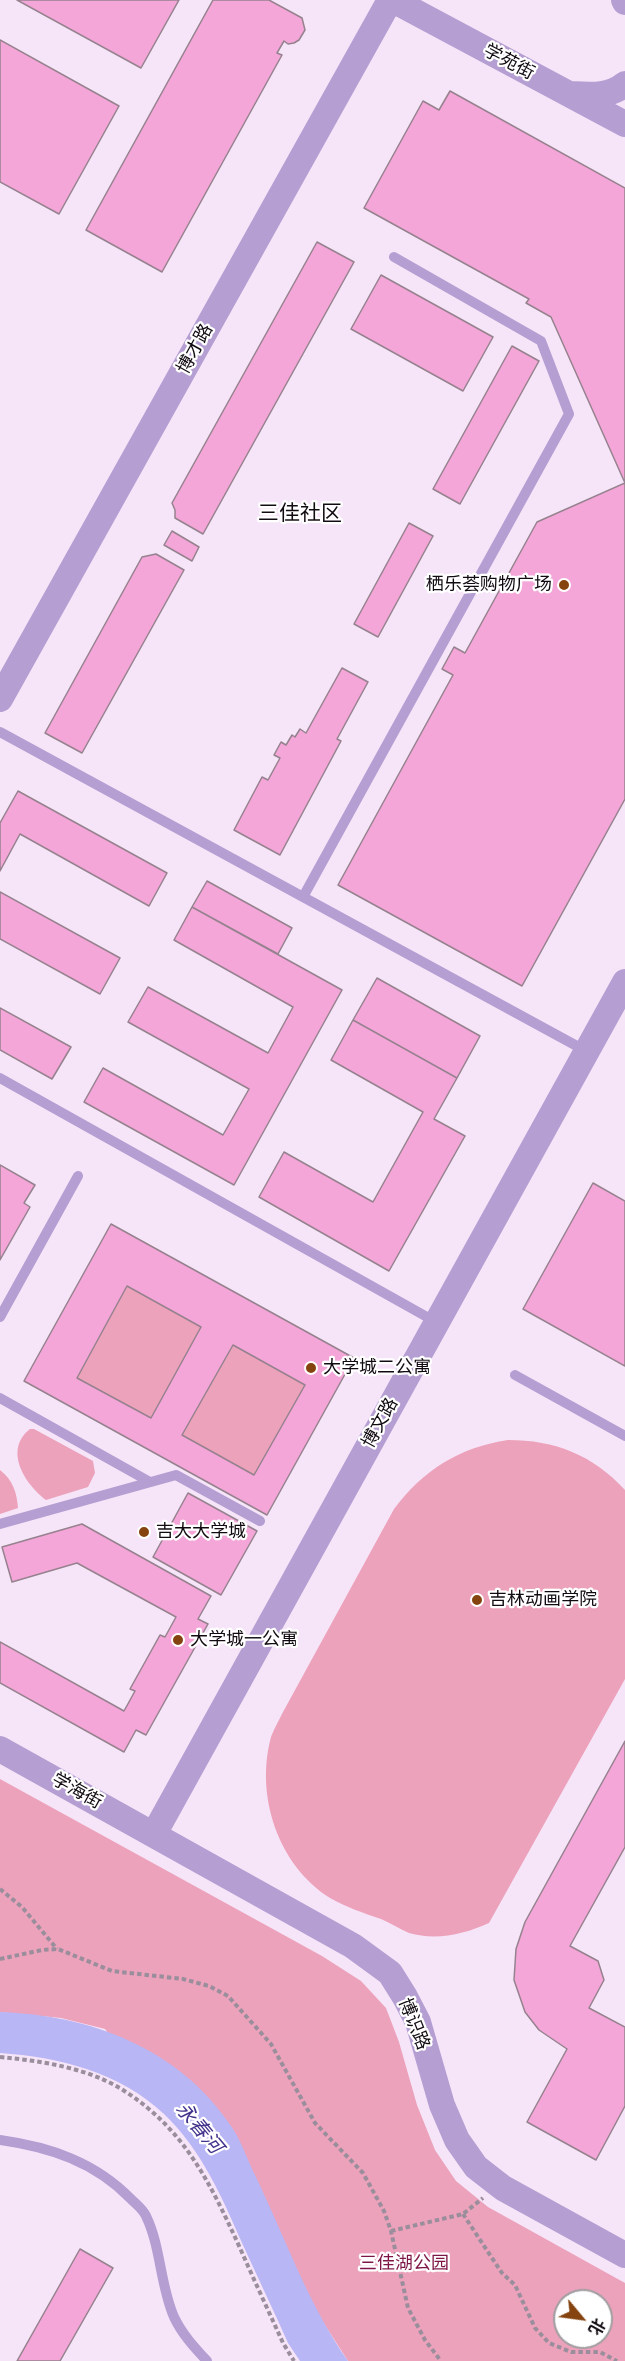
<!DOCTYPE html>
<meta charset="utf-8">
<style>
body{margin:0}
#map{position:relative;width:625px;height:2361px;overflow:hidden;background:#f6e5f8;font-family:Inter,"Noto Sans SC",sans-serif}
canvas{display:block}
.north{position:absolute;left:553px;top:2289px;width:60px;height:60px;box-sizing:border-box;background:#fff;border:2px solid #a09da0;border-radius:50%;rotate:119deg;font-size:16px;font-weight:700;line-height:24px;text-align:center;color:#110b11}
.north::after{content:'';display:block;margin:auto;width:21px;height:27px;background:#85430f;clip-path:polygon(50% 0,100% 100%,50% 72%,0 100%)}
</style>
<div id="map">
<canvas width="625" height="2361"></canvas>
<div class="north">北</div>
</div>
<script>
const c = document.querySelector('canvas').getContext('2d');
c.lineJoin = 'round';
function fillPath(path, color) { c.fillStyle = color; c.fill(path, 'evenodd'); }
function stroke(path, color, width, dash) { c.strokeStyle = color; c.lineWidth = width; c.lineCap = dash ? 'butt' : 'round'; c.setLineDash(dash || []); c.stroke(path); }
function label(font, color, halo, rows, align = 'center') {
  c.font = font + ' Inter,"Noto Sans SC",sans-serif'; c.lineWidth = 4.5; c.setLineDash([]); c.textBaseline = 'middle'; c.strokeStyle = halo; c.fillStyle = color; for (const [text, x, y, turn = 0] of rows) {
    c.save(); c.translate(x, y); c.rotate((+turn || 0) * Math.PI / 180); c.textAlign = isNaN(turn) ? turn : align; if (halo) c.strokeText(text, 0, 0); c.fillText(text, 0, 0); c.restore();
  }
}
fillPath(new Path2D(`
 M127,1286L201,1327L151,1418L77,1378Z
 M233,1345L305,1385L254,1475L182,1435Z
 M30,1429H34L93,1461L95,1473L88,1487L46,1500C25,1484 3,1450 30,1429Z
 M508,1440C555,1440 593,1455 625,1490V1679L489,1923C465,1934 436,1941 409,1933C400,1929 390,1923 381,1919C363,1913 346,1907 330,1898C278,1865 255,1796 271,1737C274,1729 279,1720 283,1712L394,1509C423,1470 460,1447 508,1440Z
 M0,1470C13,1480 17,1493 18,1508L0,1514Z
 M0,1779L322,1956L361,1981L386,2008L399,2042L417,2105L435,2150L456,2181L488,2207L625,2283V2361H348L321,2319L105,2029L61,2018L0,2012ZM565,2301H601V2337H565Z`), '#eca2ba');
fillPath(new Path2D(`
 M0,2012C90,2015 179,2048 231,2126C241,2140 247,2159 255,2175C285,2237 308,2304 348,2361H300L288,2343C273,2309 257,2276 242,2243C222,2197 201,2149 164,2114C119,2072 59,2057 0,2053Z`), '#b8b6f5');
const building = new Path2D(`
 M17,0H179L141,68Z
 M213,0H269L302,18L305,30L299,40L294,43L288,44L284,41L277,53L282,55L162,272L86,230Z
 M0,40L119,106L59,214L0,182Z
 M450,91L625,188V799L522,986L338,885L453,675L442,669L454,647L465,653L537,522L625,483L551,317L526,303L529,299L364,208L423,101L439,110Z
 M317,242L354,262L203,534L175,518V510L172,503Z
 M381,275L493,337L463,391L351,329Z
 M512,346L539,361L460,504L433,489Z
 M409,523L433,536L378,637L354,624Z
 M172,531L199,547L192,561L164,545Z
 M156,554L184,570L82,753L45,733L142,557Z
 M342,668L368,682L337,739L341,741L280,855L234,830L262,777L268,780L280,758L274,755L281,742L286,745L292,735L295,737L300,729L306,733Z
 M18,791L167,873L149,906L20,834L0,871V823Z
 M207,881L292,928L278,954L192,907Z
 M0,892L120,958L100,994L0,939Z
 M192,907L342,990L234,1185L84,1102L103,1068L223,1135L249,1089L128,1022L148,987L268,1053L293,1007L174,940Z
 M377,978L480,1036L457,1078L353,1020Z
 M0,1008L71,1047L52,1079L0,1050Z
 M353,1020L457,1078L434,1119L465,1136L389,1271L259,1197L284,1152L373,1202L423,1112L331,1060Z
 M0,1165L35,1185L24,1203L30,1207L0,1260Z
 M593,1183L625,1201V1366L523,1309Z
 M111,1224L354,1358L267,1515L24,1381ZM127,1286L201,1327L151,1418L77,1378ZM233,1345L305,1385L254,1475L182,1435Z
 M188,1493L257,1531L221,1595L153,1557Z
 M82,1524L211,1596L198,1619L208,1624L146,1735L136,1730L124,1752L0,1683V1642L124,1711L135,1691L130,1689L160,1635L165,1637L176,1617L77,1563L12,1582L2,1547Z
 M625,1741V1847L570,1946L598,1961L604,1980L589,2008L625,2027V2106L596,2160L527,2122L567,2049L539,2030L525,2012L514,1980L516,1949L525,1922Z
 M80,2249L113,2268L60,2361H17Z`);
fillPath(building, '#f4a6d9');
stroke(building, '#96828e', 1.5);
stroke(new Path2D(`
 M0,1889L22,1907L57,1949
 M0,1959L42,1950L58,1949L112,1971L183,1979L209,1986L228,1996L271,2044L315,2123L363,2173L384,2211L391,2231L408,2308L425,2340L441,2361
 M0,2057C42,2061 90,2068 126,2092C186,2131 211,2185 240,2248C254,2280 269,2312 283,2343L294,2361
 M463,2214L502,2273L515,2285L535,2328L549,2343L571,2352H600L617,2361
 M391,2231L463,2214L483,2198`), '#9b8e9c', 4, [4.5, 3]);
stroke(new Path2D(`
 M0,732L586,1051
 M303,897L569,414L541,341L394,257
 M0,1078L436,1322
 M0,1317L78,1176
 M515,1375L625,1436
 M0,1398L150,1482
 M0,1524L176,1475L260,1521
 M0,2140C50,2147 95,2162 131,2199C136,2204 143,2209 146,2216C161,2247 160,2285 174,2317C182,2334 194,2347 207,2361`), '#b49ed2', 10);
stroke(new Path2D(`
 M393,0L625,124
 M624,0L625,2
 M571,94C591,95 609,97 625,84
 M0,699L390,0
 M0,1749L353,1946L390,1973L405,1997L418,2022L442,2105L457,2140L476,2167L503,2188L625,2255
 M154,1834L625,982`), '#b49ed2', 26);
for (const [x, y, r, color] of [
 [564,585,6,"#85430f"],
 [311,1368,6,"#85430f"],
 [144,1532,6,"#85430f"],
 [477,1600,6,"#85430f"],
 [178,1640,6,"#85430f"]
]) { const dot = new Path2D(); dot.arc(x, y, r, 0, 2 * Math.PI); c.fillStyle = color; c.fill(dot); stroke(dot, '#fff', 2); }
label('18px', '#110b11', '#fff', [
 ["学苑街",509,62,28],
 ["博才路",195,349,-61],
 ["博文路",380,1423,-61],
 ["学海街",77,1791,29],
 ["博识路",414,2024,68]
]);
label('18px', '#110b11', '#fff', [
 ["栖乐荟购物广场",552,585,"right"],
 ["大学城二公寓",323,1368],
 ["吉大大学城",156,1532],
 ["吉林动画学院",489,1600],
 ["大学城一公寓",190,1640]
], 'left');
label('18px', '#7d1646', '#fff', [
 ["三佳湖公园",404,2264]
]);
label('italic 20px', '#43338c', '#fff', [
 ["永春河",199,2128,50]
]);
label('21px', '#110b11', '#fff', [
 ["三佳社区",300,514]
]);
</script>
